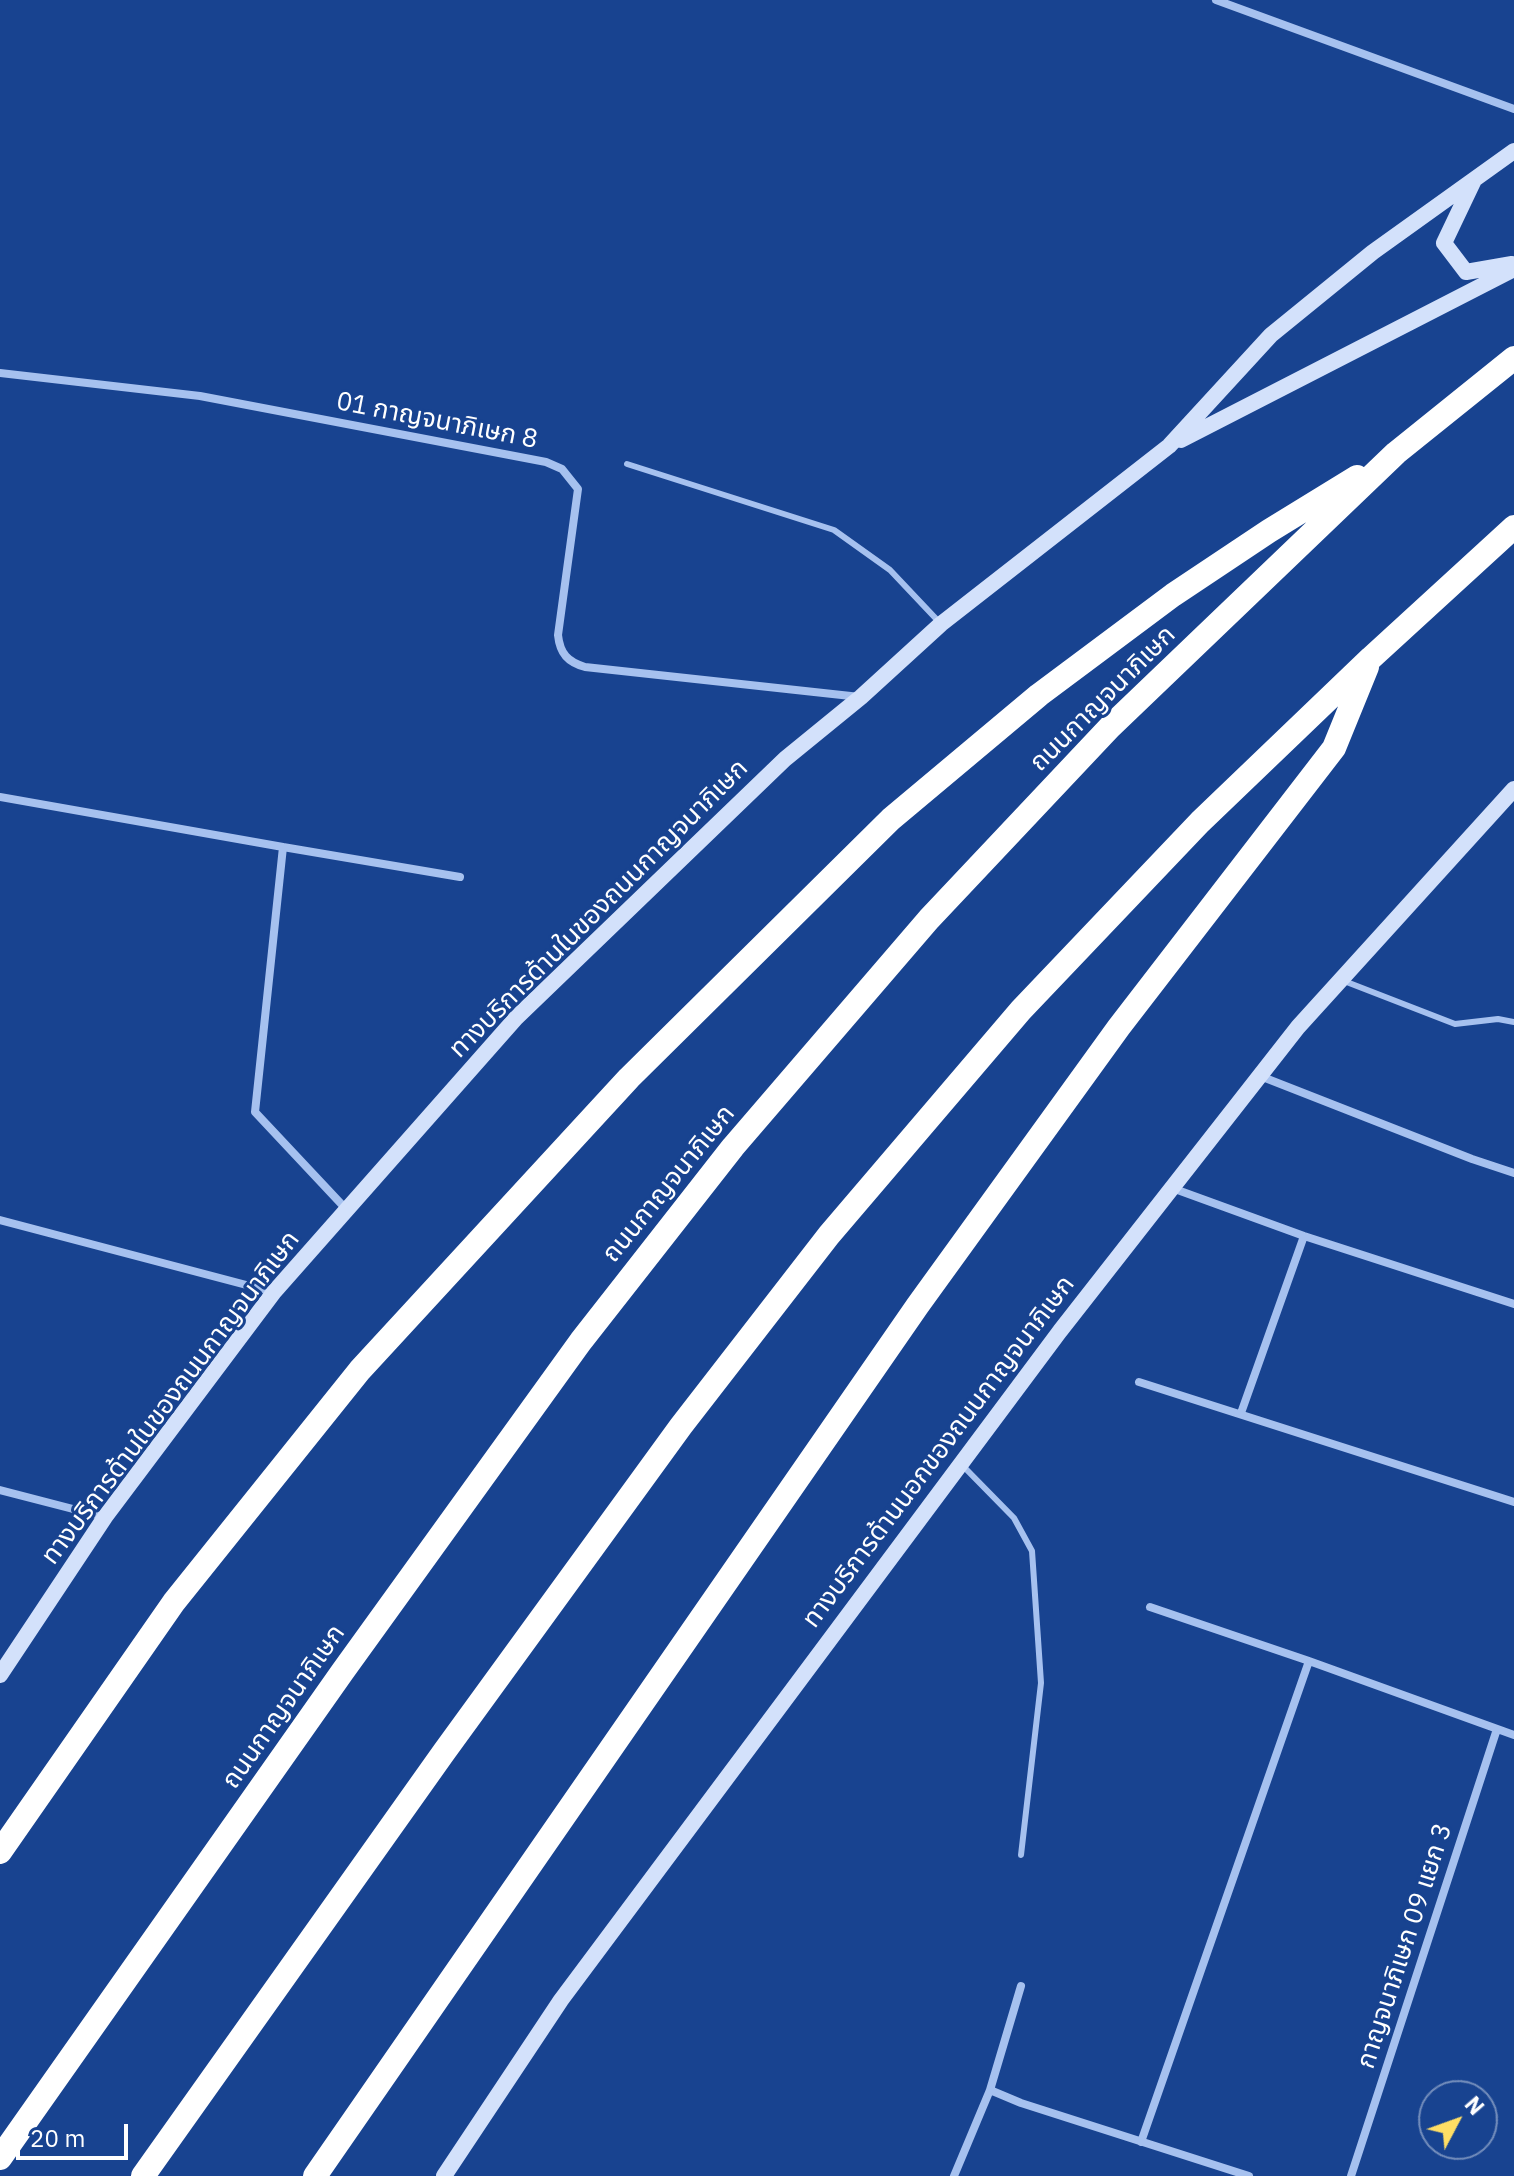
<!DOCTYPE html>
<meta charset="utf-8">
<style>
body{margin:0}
#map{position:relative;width:1514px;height:2176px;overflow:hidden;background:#184390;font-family:"IBM Plex Sans",sans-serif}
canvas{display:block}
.north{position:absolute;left:1418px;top:2080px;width:80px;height:80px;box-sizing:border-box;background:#184390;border:2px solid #748ebc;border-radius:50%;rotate:49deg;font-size:22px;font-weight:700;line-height:32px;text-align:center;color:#fff}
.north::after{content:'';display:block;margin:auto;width:28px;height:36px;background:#ffde64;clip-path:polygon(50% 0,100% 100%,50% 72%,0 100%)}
.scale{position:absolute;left:16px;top:2124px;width:112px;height:36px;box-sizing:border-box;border:4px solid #fff;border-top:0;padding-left:10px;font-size:24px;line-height:28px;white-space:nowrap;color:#fff;-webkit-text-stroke:6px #184390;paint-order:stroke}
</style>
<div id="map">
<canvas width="1514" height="2176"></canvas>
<div class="north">N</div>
<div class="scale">20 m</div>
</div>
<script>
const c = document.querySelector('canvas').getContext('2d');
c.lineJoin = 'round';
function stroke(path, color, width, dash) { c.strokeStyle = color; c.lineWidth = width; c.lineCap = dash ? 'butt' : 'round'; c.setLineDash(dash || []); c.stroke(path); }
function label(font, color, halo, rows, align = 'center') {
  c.font = font + ' "IBM Plex Sans","Noto Sans Thai",sans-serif'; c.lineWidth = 6; c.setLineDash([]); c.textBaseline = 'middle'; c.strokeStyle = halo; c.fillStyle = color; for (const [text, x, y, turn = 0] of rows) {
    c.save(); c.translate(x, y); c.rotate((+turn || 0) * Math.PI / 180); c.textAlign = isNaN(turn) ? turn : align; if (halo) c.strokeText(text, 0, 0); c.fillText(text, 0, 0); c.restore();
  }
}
stroke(new Path2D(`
 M627,464L834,530L890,570L941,624
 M1344,981L1455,1024L1498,1019L1514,1022
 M963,1466L1014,1518L1032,1551L1041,1683L1021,1855`), '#a6c1ef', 6);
stroke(new Path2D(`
 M1216,0L1514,109
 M0,373L200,396L546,462L562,469L578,489L558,635C560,654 568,662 585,667L860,697
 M0,797L283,847L255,1112L346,1209
 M283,847L460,877
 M1260,1076L1472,1159L1514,1173
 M1172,1188L1304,1236L1514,1304
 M0,1220L273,1292
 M1139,1382L1514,1502
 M1241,1413L1304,1236
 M0,1490L104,1517
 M1150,1607L1309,1661L1514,1735
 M990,2090L1021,1986
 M1141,2142L1309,1661
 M954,2176L990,2090L1021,2103L1249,2176
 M1351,2176L1497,1729`), '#a6c1ef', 8);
stroke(new Path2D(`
 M1474,180L1444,243L1466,272L1512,264
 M1181,440L1514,269
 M0,1675L105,1517L274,1292L516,1018L785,759L861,697L941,624L1169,446L1271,335L1373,252L1514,151
 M444,2176L561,2000L1060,1331L1298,1027L1514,789`), '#d3e1fb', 16);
stroke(new Path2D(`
 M0,1852L174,1602L360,1370L629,1078L891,819L1039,695L1173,595L1269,531L1357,477
 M0,2158L343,1671L581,1341L733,1147L929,919L1110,727L1396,453L1514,358
 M143,2176L444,1752L681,1426L829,1235L1021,1010L1200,822L1371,658L1514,527
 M315,2176L918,1305L1119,1027L1334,748L1367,667`), '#fff', 24);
label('26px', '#fff', '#184390', [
 ["01 กาญจนาภิเษก 8",437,421,11],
 ["ถนนกาญจนาภิเษก",1103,699,-45],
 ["ทางบริการด้านในของถนนกาญจนาภิเษก",599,909,-45],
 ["ถนนกาญจนาภิเษก",669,1184,-51],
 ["ทางบริการด้านในของถนนกาญจนาภิเษก",171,1398,-53],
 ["ทางบริการด้านนอกของถนนกาญจนาภิเษก",939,1452,-53],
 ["ถนนกาญจนาภิเษก",284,1707,-55],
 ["กาญจนาภิเษก 09 แยก 3",1405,1946,-72]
]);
</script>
